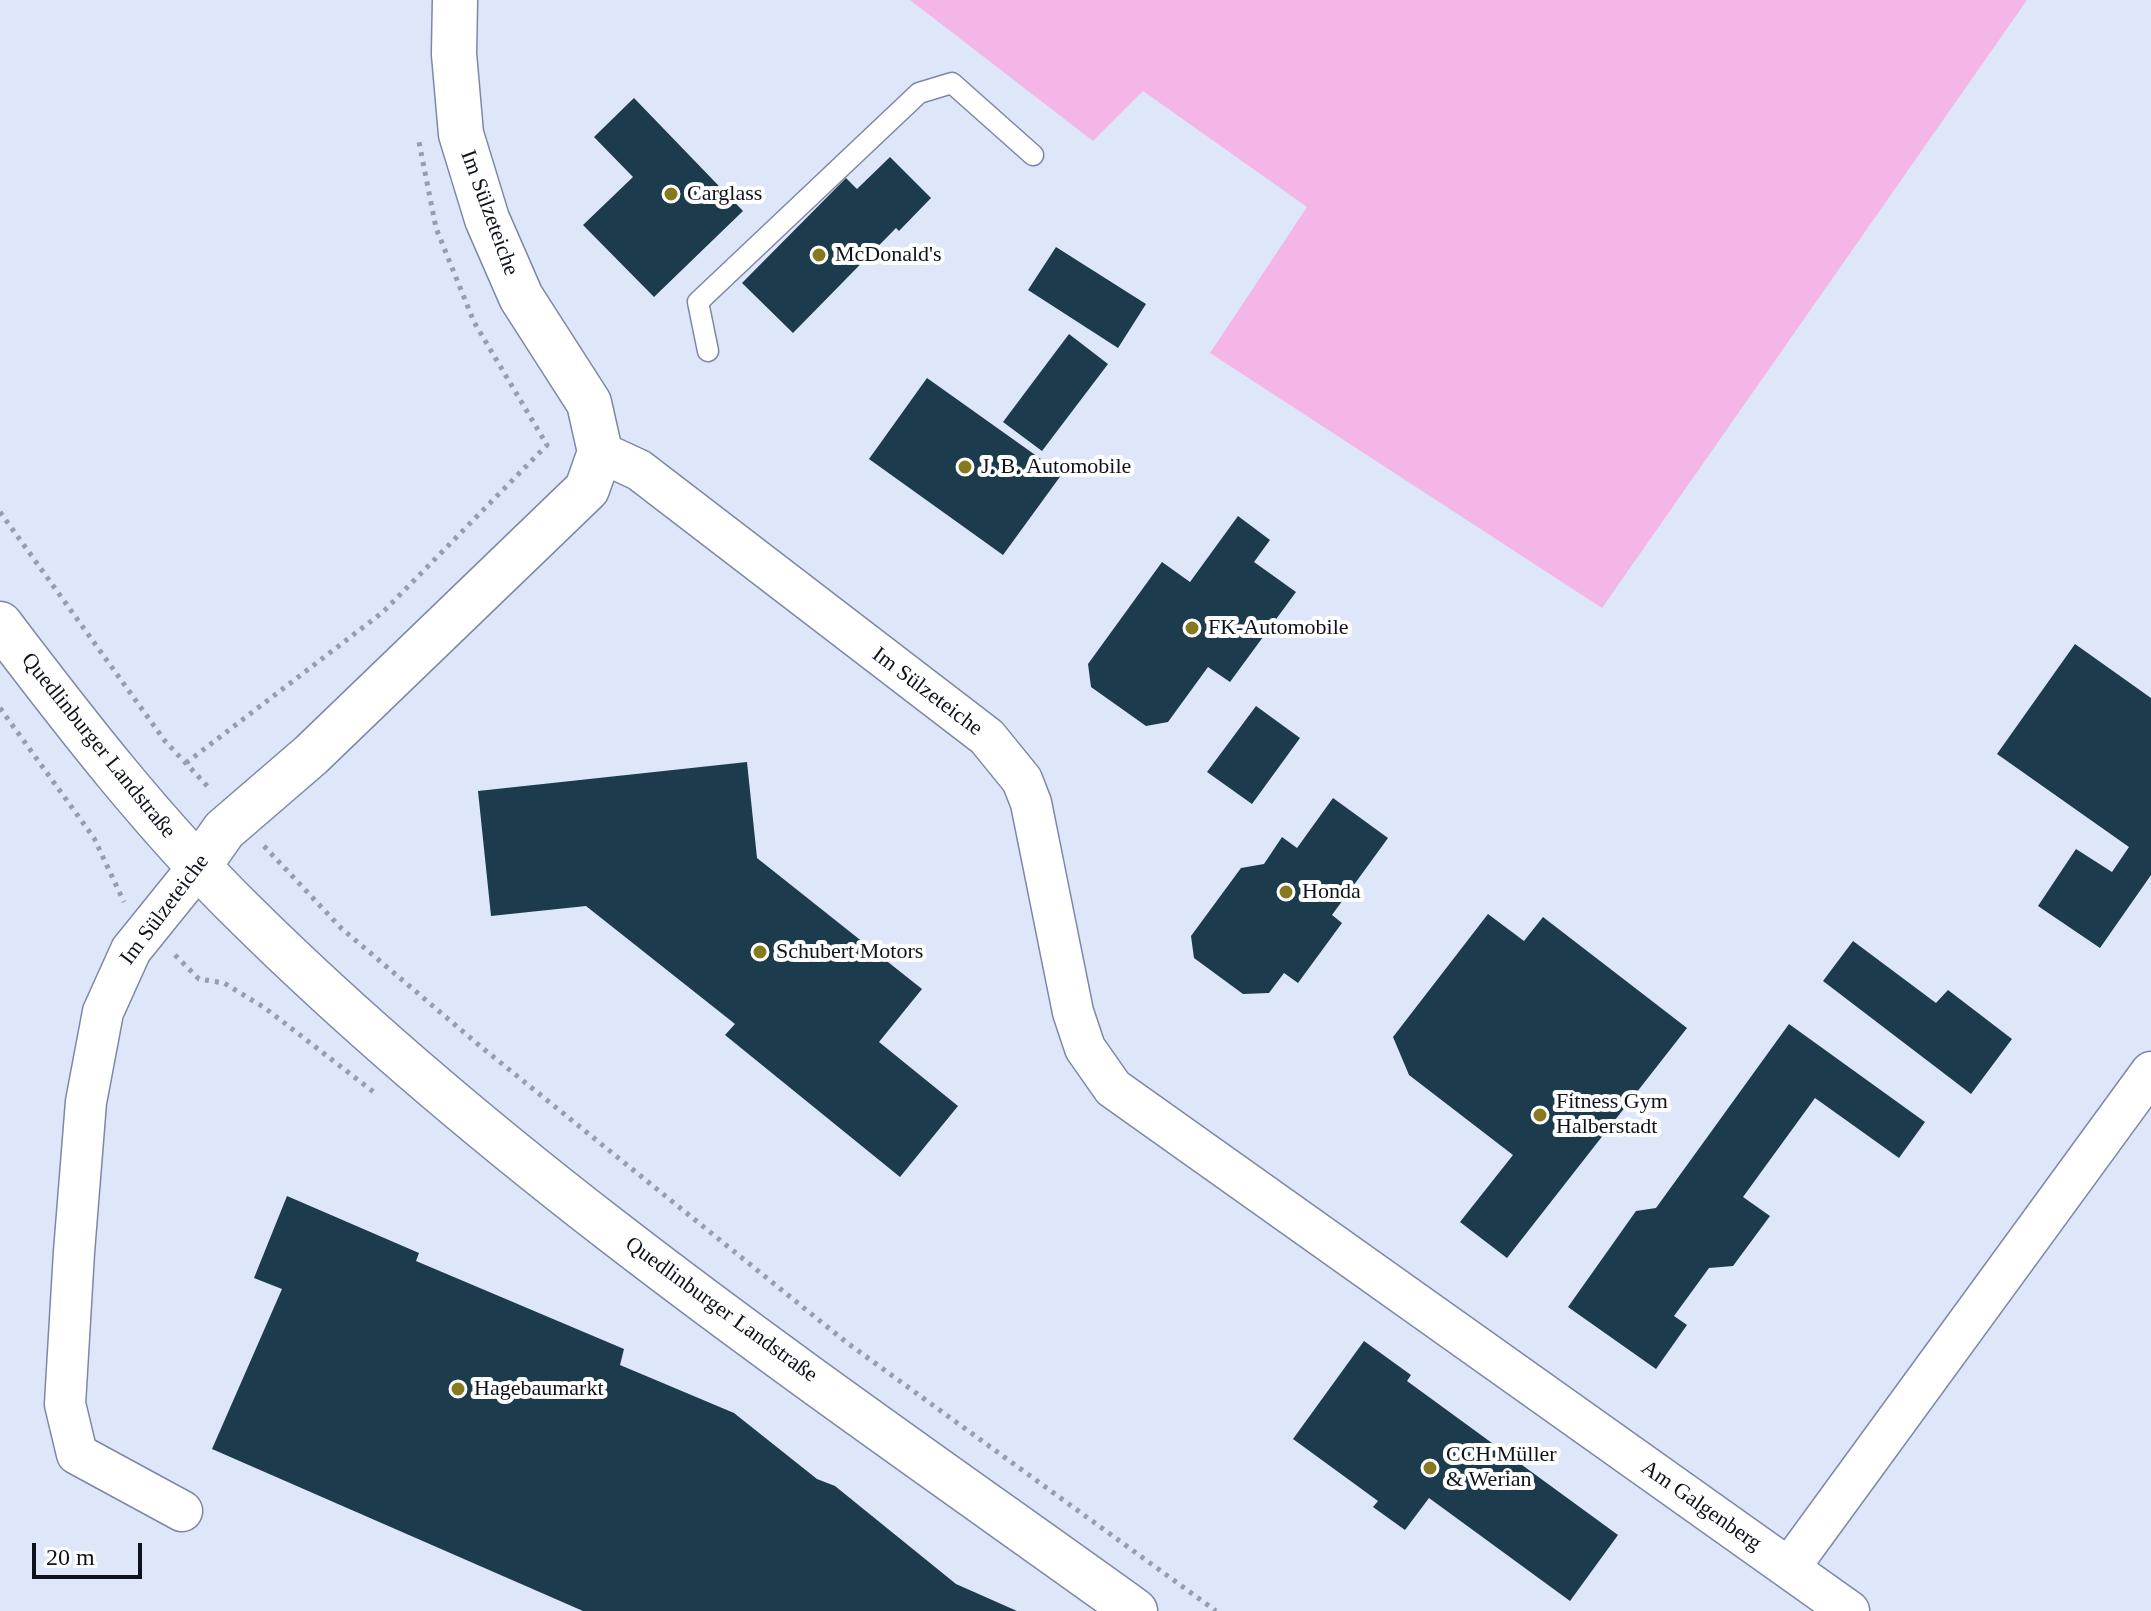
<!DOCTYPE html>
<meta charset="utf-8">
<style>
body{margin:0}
#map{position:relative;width:2151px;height:1611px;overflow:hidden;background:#dee6fa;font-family:"Times New Roman",serif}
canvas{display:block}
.scale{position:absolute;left:32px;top:1543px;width:110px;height:36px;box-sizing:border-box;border:4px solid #0d121d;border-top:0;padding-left:10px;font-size:24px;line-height:28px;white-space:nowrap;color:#0d121d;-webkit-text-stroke:6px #fff;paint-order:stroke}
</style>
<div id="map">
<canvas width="2151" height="1611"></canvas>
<div class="scale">20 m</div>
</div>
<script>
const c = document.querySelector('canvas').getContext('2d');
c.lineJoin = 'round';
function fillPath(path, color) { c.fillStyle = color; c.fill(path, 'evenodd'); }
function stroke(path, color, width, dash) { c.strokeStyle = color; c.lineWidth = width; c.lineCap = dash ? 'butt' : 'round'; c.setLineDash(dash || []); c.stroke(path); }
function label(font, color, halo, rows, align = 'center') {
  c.font = font + ' "Times New Roman",serif'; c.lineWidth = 8; c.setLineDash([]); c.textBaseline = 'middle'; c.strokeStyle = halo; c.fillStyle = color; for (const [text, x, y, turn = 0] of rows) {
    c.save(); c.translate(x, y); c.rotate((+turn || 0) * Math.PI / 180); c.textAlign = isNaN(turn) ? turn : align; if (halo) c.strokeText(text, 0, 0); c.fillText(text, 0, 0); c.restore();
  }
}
fillPath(new Path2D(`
 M910,0H2027L1602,608L1210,353L1307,207L1143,91L1093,141Z`), '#f3b6e7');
fillPath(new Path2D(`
 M634,98L743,211L654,297L583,225L633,177L594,137Z
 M890,157L931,198L899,231L896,228L793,333L742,283L846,178L857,189Z
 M1056,247L1146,304L1118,348L1028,290Z
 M1069,334L1108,364L1042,451L1003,422Z
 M927,378L1062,474L1003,555L869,459Z
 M1238,516L1270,540L1254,562L1296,592L1230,682L1208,667L1168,722L1146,726L1091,687L1088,664L1162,562L1190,582Z
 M2075,644L2151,698V875L2100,948L2038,906L2076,849L2112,872L2129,847L1997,754Z
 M1256,706L1300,738L1252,804L1207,772Z
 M747,762L757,858L922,989L879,1042L958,1106L900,1177L725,1035L735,1024L586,906L491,916L478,791Z
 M1333,798L1388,838L1332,915L1342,923L1298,983L1284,973L1269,993L1243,994L1194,958L1191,936L1241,868L1264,864L1282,837L1297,848Z
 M1488,914L1524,941L1543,917L1687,1028L1507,1258L1460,1222L1513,1155L1409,1075L1393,1037Z
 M1853,941L1936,1003L1948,990L2012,1039L1971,1094L1823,981Z
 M1789,1024L1925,1122L1899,1158L1815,1098L1743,1197L1770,1216L1733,1266L1709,1268L1674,1316L1687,1325L1656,1369L1568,1307L1636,1211L1656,1208Z
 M287,1196L419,1253L416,1261L624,1349L620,1365L734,1413L817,1479L835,1486L956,1584L1017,1611H583L212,1449L282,1289L254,1278Z
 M1364,1341L1411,1375L1407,1381L1618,1535L1570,1601L1429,1498L1405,1530L1373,1507L1378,1501L1293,1439Z`), '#1c3b4c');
const service = new Path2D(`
 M708,351L698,302L919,93L952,83L1033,155`);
const minor = new Path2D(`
 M600,452L639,470L987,737L1022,780L1031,803L1073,1012L1085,1048L1113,1088L1849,1611
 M182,1511L77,1454L65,1404L74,1252L86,1102L103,1012L131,950L198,867
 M1789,1568L2151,1072`);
const tertiary = new Path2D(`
 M198,867L224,830L311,755L587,489L600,452L589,403L521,297L487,219L461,134L454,54L455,0`);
const secondary = new Path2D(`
 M0,624C76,724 154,825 245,914C513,1179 830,1392 1135,1611`);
stroke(service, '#7c88a6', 23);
stroke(minor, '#7c88a6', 43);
stroke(tertiary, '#7c88a6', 47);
stroke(secondary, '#7c88a6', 47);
stroke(new Path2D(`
 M0,512L165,741L210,789
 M0,708L94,838L124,902
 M186,763L383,612L547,445L474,322L436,228L418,137
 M264,846L341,928L480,1046L846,1342L1216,1611
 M175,955L199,979L224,983L265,1008L375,1093`), '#969dae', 5, [4, 6]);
stroke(service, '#fff', 20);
stroke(minor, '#fff', 40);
stroke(tertiary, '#fff', 44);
stroke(secondary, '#fff', 44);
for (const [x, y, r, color] of [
 [671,194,8,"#87791e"],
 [819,255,8,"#87791e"],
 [965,467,8,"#87791e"],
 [1192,628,8,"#87791e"],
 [1286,892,8,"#87791e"],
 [760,952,8,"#87791e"],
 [1540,1115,8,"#87791e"],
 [458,1389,8,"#87791e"],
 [1430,1468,8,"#87791e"]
]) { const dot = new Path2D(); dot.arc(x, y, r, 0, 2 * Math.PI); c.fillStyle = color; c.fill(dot); stroke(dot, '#fff', 3); }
label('22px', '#0d121d', '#fff', [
 ["Carglass",687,194],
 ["McDonald's",835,255],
 ["J. B. Automobile",981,467],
 ["FK-Automobile",1208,628],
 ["Honda",1302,892],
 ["Schubert Motors",776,952],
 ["Fitness Gym",1556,1102],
 ["Halberstadt",1556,1127],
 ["Hagebaumarkt",474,1389],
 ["CCH Müller",1446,1455],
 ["& Werian",1446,1480]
], 'left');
label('22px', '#0d121d', '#fff', [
 ["Im Sülzeteiche",489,213,70],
 ["Im Sülzeteiche",927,692,37],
 ["Quedlinburger Landstraße",98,746,51],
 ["Im Sülzeteiche",165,910,-53],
 ["Quedlinburger Landstraße",721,1310,36],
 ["Am Galgenberg",1701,1506,35]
]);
</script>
